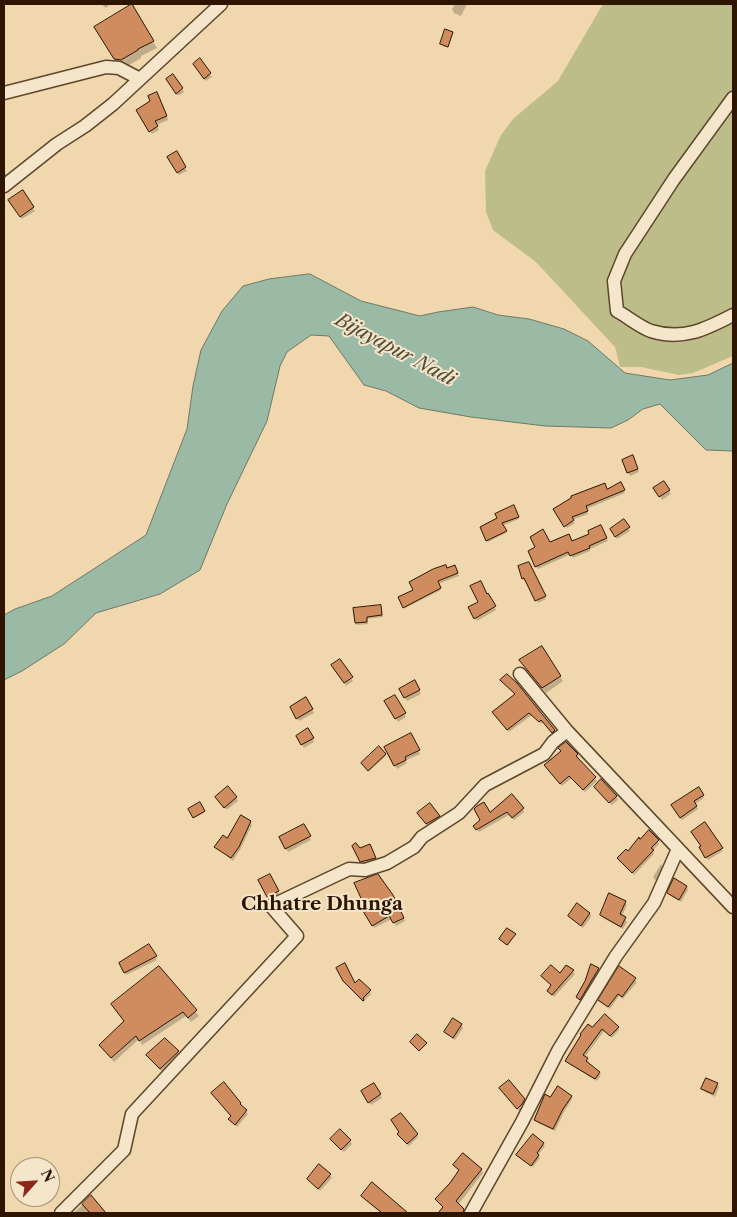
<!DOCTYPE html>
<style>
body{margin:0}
#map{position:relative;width:737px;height:1217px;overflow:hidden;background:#f0d7ad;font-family:"Libre Caslon Text",serif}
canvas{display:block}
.frame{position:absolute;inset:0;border:5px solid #2e1500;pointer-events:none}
.north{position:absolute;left:10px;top:1157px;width:50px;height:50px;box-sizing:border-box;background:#f5e5ca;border:1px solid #a59279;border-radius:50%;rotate:64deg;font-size:14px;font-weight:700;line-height:20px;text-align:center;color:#2e1500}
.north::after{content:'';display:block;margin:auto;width:18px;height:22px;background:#8f2418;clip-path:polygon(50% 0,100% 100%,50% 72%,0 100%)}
</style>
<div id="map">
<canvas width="737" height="1217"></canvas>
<div class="frame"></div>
<div class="north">N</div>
</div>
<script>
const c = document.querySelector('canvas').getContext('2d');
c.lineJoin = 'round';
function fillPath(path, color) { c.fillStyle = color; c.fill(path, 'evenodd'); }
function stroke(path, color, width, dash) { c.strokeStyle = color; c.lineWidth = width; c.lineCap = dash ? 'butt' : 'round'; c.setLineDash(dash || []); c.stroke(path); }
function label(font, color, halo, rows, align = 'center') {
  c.font = font + ' "Libre Caslon Text",serif'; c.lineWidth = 4; c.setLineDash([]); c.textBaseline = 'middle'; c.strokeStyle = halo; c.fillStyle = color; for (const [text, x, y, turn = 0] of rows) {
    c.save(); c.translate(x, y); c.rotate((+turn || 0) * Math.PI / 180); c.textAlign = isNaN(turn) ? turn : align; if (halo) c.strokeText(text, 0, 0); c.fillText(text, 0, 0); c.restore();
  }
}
fillPath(new Path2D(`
 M603,4H733V356L693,373L679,375L641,367H620L615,347L536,262L493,230L486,212L485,171L501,135L513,119L558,81Z`), '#bcbd88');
const water = new Path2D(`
 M310,274L361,301L420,316L438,312L473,307L498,315L529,319L564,329L588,341L625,373L670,380L708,375L733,363V451L706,450L660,404L643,409L628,420L611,428L545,426L471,417L419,408L386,391L364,385L329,336L311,335L287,352L280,366L267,421L227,504L200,570L160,594L96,613L64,644L22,671L4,680V615L15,609L52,596L146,535L187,429L193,386L201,350L222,311L243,286L269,279Z`);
fillPath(water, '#9bbaa6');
stroke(water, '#6f7864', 1);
fillPath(new Path2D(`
 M101,4H110L106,8Z
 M455,4H467L461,16L454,13L452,9Z
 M131,6L157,48L141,56V58L126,67L119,66L96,27Z
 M452,33L448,48L442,45L441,44Z
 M200,60L212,77L206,81L196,67Z
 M173,76L184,92L180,95H177L167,80Z
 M158,97L168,120L156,125L159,130L152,134L138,110Z
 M176,153L187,171L179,175L169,157Z
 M4,171L8,177L4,181Z
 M23,192L35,211L22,219L10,200Z
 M634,460L639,472L630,476L628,472Z
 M664,482L671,494L662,500L655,488Z
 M620,484L625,493L586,509L588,514L572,520L575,523L567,528L555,509L607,491Z
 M514,506L519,519L502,526L506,533L488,542L481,528L499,519Z
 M624,521L630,531L617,539L611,529Z
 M601,527L608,541L590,549V551L573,558L571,554L538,569L536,566L549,544L572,542L591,535Z
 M529,564L546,599L538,603L526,580L524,581L523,578Z
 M456,569L459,576L438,584L441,590L405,608L400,597L414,590L447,570Z
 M488,595L496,610L477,621L470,608L479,603Z
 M380,606L383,617L367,619L368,624L357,625L356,623Z
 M541,647L563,681L546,693L521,661Z
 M339,660L353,681L346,686L332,665Z
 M414,682L421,694L407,701L400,689Z
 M516,695L554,730L556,733L554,735L543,722L541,724L532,715L509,732L495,715Z
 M394,696L406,717L398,722L386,701Z
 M306,699L314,713L299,721L291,708Z
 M308,730L314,742L304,748L298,736Z
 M411,734L420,754L405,761L407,763L397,769L385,748Z
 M566,744L577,755L579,758L578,760L597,781L585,792L572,778L562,786L548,768L562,752Z
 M379,748L386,756L369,771L362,763Z
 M699,788L704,798L695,804L698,809L682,820L672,805Z
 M597,790L616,796L618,800L612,805Z
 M236,798L238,801L228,809H226L218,801Z
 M199,804L204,813L194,818L189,809Z
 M523,809L524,812L514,820L509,815L479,832L475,826L489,814Z
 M439,816L441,819L429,827L421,817Z
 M241,817L250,822L252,825L240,850L233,861L216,847L228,840Z
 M705,824L723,851L708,860L700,848L703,846Z
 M304,826L311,840L288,852L280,838Z
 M658,841L659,844L652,851L654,854L634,875L618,858L628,852Z
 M371,848L377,861L363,864L360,850Z
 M661,864L664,868L657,882L653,877Z
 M270,876L279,895L270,900L260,881Z
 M687,887L688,890L681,902L671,896L669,893Z
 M394,899L405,921L396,926L392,919L374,928L365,911Z
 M625,902L627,905L622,916L627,922L623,929L603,918L602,915Z
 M590,913L591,917L583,928L570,916Z
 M515,935L508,946L501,940Z
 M149,946L157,960L126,975L121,963Z
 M566,966L575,974L554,997L549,991Z
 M159,968L199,1016L191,1022L186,1016L142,1045L139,1039L114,1062L100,1045L125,1022Z
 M620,968L637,982L623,999L619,996L610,1009L600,1000Z
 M338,969L355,985L370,991L371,994L364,1001V1003L346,984Z
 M599,969L600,971L581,1001L577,997Z
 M461,1024L463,1028L455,1040L448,1035L446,1032Z
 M618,1027L619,1030L612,1038L604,1031L585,1057L589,1062L588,1064L601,1075L597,1081L569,1064L567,1061L592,1029Z
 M178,1052L179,1055L162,1072L148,1056Z
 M224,1084L248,1114L237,1127L229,1119L232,1116Z
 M373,1084L382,1098L371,1105L362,1092Z
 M717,1084L719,1087L715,1097L705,1092L703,1089Z
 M503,1092L524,1100L525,1103L523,1108L519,1111Z
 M571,1096L572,1099L564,1112L555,1131L538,1123L536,1120L550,1099Z
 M400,1133L417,1134L418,1137L409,1146L400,1137Z
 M350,1141L352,1144L344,1152L334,1143Z
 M543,1144L545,1146L538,1155L540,1158L533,1167L518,1155Z
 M454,1165L481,1169L483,1173L458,1205L465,1213H440L444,1208L436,1199L451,1184L460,1171Z
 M330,1175L332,1178L320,1191L309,1179Z
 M373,1184L407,1213H381L365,1199L363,1196Z
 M90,1197L104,1213H74Z`), '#0003');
const building = new Path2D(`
 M132,4L154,41L138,49V50L121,60L114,59L94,27Z
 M445,29L453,32L448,47L440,44Z
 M200,58L211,73L204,79L193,64Z
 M173,74L183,88L176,94L166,79Z
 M157,92L167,116L155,121L158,126L149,132L136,110L150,101L148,96Z
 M177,151L186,167L177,173L167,157Z
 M23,190L34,207L20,217L8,200Z
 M633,455L638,469L627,473L622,460Z
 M664,481L670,490L659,497L653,488Z
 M621,482L625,490L586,506L588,511L572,517L574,520L564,527L553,509L571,498V496L605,483L607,489Z
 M514,505L519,517L502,523L507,531L486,541L480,527L497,518L495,514Z
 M624,519L630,527L615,537L610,529Z
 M601,525L607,538L589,546L590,548L570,556L568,552L535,567L528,551L535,547L530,537L543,529L550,542L569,534L572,541L589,534L588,531Z
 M529,562L546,596L535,601L524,578L522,579L518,566Z
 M446,565L447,568L455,565L458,573L438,581L441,588L403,608L398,597L413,590L409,582L433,569Z
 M481,581L487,594L488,593L496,606L474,619L468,607L478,602L470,586Z
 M381,605L382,615L367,617V622L355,623L353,608Z
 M542,646L561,676L542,688L519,660Z
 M340,659L353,677L344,683L331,665Z
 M507,674L517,683L555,730L552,733L541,720L539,722L529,713L507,730L492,712L515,694L500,680Z
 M415,680L420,690L404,698L399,689Z
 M395,695L406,713L395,719L384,701Z
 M306,697L313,709L296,719L290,707Z
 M308,728L314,738L301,745L296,736Z
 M411,733L420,750L405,757L406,760L394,766L384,747Z
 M566,742L578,754L576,756L596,777L583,790L569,776L560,784L544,765L561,751L558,748Z
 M379,746L386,754L368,771L361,763Z
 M601,779L617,796L609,803L594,787Z
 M228,786L237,797L224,808L215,797Z
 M699,787L704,795L694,801L697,806L680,818L671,805Z
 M512,794L524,808L512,818L507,812L476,830L473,826L480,820L474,809L477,806L484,802L490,812Z
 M200,802L205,811L193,818L188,809Z
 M430,803L440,816L426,824L417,813Z
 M241,815L251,821L239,847L231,858L214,847L223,835L227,838Z
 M705,822L723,848L705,858L699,847L701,846L691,832Z
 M304,824L311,836L285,849L279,837Z
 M649,830L659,840L651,848L654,850L632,873L617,858L626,849L628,851L639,837L640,839Z
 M356,843L360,848L370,844L376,858L360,862L352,846Z
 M270,874L279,891L267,897L258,880Z
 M378,874L393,895L404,918L393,923L389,916L372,926L363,911L366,909L354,883Z
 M674,878L687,886L679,900L667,893Z
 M609,893L626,901L620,914L626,917L621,927L600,915Z
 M577,903L590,913L581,926L568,916Z
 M507,928L516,934L507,945L499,939Z
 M149,944L157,956L124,973L119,963Z
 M345,963L355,983L359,979L371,990L363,998L364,1000L363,1001L343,981L336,968Z
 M591,964L599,968L580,1000L576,997L585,981Z
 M551,965L560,973L566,965L574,970L552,995L547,991L551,985L541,976Z
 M159,966L197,1010L188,1018L183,1012L139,1041L136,1036L111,1058L99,1045L124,1021L111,1004Z
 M619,966L636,978L622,997L618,994L608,1007L598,1000Z
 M605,1014L619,1027L610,1036L602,1029L583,1055L588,1058L586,1061L600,1072L595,1079L565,1061L581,1035L580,1034L588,1024L592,1027Z
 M453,1018L462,1024L453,1038L444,1032Z
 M417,1034L427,1043L419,1051L410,1042Z
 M165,1038L179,1051L160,1069L146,1055Z
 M706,1078L718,1083L713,1094L701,1089Z
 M509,1080L525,1099L522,1104L517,1109L499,1088Z
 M224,1082L241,1103L240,1104L247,1110L235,1125L228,1119L231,1116L211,1093Z
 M374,1083L381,1094L368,1103L361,1091Z
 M558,1086L572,1096L563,1109L553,1129L534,1120L545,1094L550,1097Z
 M401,1113L418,1134L407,1144L397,1134L399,1132L391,1120Z
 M340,1129L351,1140L341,1150L330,1139Z
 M533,1134L544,1143L537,1153L539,1155L531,1166L516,1155Z
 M463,1153L482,1169L456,1201L464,1209L463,1213H438L443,1207L435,1199L450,1183L459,1170L453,1165Z
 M319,1164L331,1174L318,1189L307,1179Z
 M372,1182L408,1213H382L361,1196Z
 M91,1195L106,1213H90L82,1204Z`);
fillPath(building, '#cf8c5e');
stroke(building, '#2e1500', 1);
const minor = new Path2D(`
 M4,93L106,67L119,68L140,79
 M733,98L674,179L625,254L614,281L617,311C628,317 640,327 651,331C683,341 706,329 733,315
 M4,186L57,144L85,126L113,104L221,4
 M520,674L567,731L733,907
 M61,1213L124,1150L132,1114L297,936L271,906L349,869L365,870L387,863L414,847L422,837L459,813L485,785L544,754L553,742L567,731
 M471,1213L522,1122L558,1051L616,956L654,903L678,849`);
stroke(minor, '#5e462b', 15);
stroke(minor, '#f5e5ca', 12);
label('italic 19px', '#544f3a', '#f5e5ca', [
 ["Bijayapur Nadi",395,350,28]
]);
label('bold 19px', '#2e1500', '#f5e5ca', [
 ["Chhatre Dhunga",322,905]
]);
</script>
